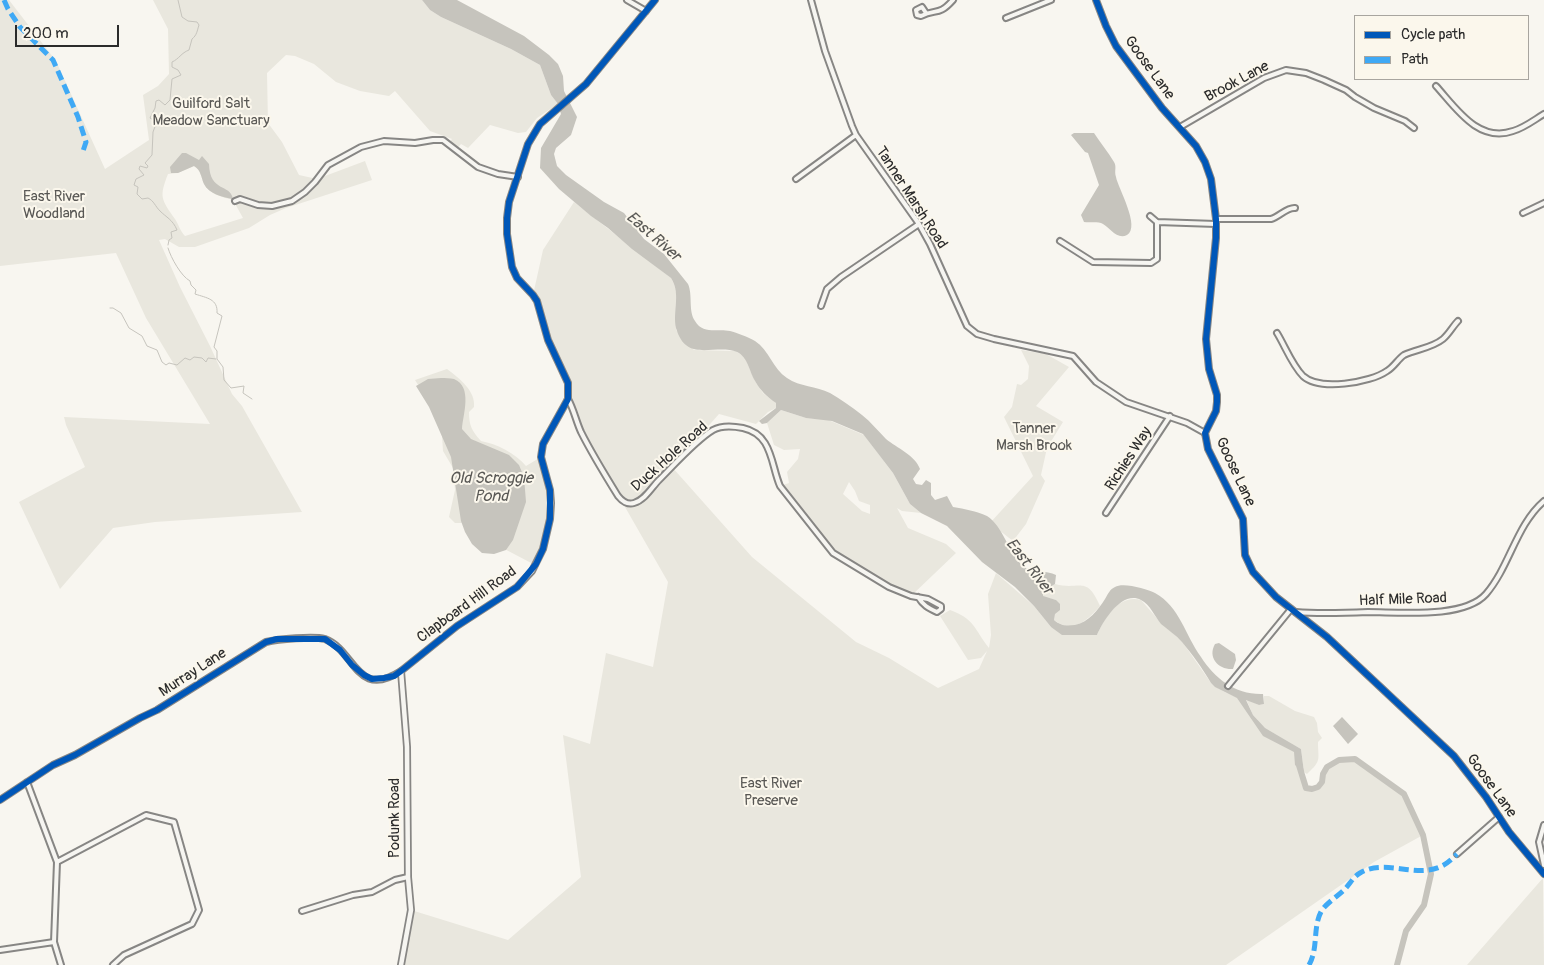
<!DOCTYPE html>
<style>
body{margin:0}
#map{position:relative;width:1544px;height:965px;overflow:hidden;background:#f8f6f0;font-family:Pangolin,sans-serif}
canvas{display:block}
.legend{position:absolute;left:1354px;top:15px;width:175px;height:65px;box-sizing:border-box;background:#fbf7ec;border:1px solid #a8a59f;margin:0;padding:6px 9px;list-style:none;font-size:15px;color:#2b2b2b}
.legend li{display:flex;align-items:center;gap:10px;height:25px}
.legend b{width:25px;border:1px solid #a8a59f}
.scale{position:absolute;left:15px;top:25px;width:104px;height:22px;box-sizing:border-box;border:2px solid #2b2b2b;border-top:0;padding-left:6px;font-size:15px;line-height:18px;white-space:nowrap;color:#2b2b2b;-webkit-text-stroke:4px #fbf7ec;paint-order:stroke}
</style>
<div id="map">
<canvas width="1544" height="965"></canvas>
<ul class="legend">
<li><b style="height:6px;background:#0057b8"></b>Cycle path</li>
<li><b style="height:6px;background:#3fa9f5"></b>Path</li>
</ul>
<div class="scale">200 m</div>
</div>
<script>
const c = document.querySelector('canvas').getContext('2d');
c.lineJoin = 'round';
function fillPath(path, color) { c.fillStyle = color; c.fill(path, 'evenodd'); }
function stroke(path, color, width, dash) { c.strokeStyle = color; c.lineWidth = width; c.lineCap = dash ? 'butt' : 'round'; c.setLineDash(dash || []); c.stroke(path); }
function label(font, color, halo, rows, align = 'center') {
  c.font = font + ' Pangolin,sans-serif'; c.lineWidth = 4; c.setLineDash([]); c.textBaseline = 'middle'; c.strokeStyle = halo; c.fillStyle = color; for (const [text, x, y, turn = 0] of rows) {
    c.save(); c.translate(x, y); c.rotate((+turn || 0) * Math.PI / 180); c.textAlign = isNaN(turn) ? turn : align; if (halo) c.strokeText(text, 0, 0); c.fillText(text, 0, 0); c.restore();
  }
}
fillPath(new Path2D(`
 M0,0H9L56,61L105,169L149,140L143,95L158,86L169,74L168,29L153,0H422L430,10L441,17L511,49L540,65L551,95L558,104L537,118L526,132L518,133L490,125L468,148L461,144L456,150L448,144L452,139L430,131L395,91L389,96L360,91L336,82L314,64L295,56L286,55L267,73L268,123L282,142L299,175L317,179L365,161L372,180L286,208L270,215L249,228L195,247H179L165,239L159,240L180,287L210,346L232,394L242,406L302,512L155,522L113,528L60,589L19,502L85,467L66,425L64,417L210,424L146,318L116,253L0,266ZM194,166C201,170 201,177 204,184C209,194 222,197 233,200L243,218L185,236C180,231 178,223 175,219C161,199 159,197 168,174L178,173Z
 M574,202L671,278C680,292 676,314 676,330L694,350L735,351L744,356L755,381L763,393L776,403V408L768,412L756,424L719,414L672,467L752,557L856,642L889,658L938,688L979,669L987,651L981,658L968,660L940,616L950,610C975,619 974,629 989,648L991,635L988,594L996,573L1034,606L1051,627L1097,635C1104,618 1119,594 1141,600L1162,624L1181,640L1211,683C1216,688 1235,698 1242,698L1251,714L1259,721L1253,715L1246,699L1259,705L1264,704V696H1269L1295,711L1314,717L1317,723L1318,732L1322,738L1318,742C1318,760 1322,760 1307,774L1304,772L1301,749L1268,730L1296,750L1300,762V770L1306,788C1327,792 1318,777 1327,768C1333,761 1346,757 1355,759C1360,760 1402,792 1405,796C1412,808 1417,822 1423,835L1374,862L1226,965H401L411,910L508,940L581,877L563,735L590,744L606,653L653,667L668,582L621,500L595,459L568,399V383L548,340L533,295L543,250Z
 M1021,350L1046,354L1069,367L1036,406L1063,422L1047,448L1041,475L1045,481L1026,524L1013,541L990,523L1033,476L1004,417L1012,407L1017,384L1021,385L1028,379L1029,366Z
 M447,369C459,378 476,391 474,407L469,412C469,426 472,431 481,441C497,444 515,453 526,466L541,457C548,498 555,526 535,565L476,534L463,523H455L449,517L455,490L453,468L443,451L442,436L433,409L415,380Z
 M781,410L806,418L826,419L864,435L893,473L910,504L921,513L902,511L897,508L908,528L946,544L956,553L911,596L901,593L833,553L780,486L789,483L787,472L798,459L800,449L784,450L774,445L767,423ZM849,482L855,491L859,501L870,505V514L862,511L843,494Z
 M1055,584C1080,591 1086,574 1100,606C1088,620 1072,635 1054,620L1056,600L1043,597V591Z
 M1543,878L1544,965H1467Z`), '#e9e7de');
fillPath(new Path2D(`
 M422,0H457L524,36L549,55L558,64L563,76L564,91L577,117L571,135L556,148L554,154L557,166L566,175L604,202L624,213L644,239L664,254L688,284C693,295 688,311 695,321C703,335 718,328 730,331C737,333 748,337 755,341C769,350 773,369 787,378C800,387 816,386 830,393C840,399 852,407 862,415C871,422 878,431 886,439C897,448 915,455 920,469L913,479L916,484L922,485L926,480L931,483V495L935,500L947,496L953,507C965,509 976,511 987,516C1003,526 1008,552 1023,566C1031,573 1047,570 1056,575L1055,584L1043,591V596L1056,600L1060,604V610L1055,614L1054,620C1061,626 1066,626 1075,625C1089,622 1098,610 1105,599C1108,594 1110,589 1115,587C1123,582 1147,589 1155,593C1180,607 1185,635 1201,657C1215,679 1236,695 1263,694L1264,704L1259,705L1246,700L1253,715L1265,728L1301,749L1304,772L1295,765L1294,752L1263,736L1237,698L1215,687L1211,683C1203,669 1192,654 1182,642C1176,635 1168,630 1161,624C1155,617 1150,604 1141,600C1122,590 1103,621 1097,635H1062L1051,627L1034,606L1015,587L982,562L947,526L921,513L910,504L893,473L863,434L832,421L806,418L781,410L767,423L762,424L759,421L776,408V403C767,397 760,390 755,381C749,371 748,357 737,352C716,343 688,363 677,331C671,315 682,295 671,278L632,249L608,228L591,216L559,189L540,168L541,148L561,114L558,104L551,95L540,65L511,49L441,17L430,10Z
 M1074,133H1094C1100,142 1108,152 1114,162C1117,167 1114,171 1116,177C1118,188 1141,227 1127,235C1117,240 1110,228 1103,224C1098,221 1090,223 1084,222L1081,215L1099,185L1088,153L1085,152L1071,135Z
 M182,153H186L199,160L202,156L209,164C210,193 230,183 233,199C222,197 209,194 204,184C201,177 201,170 194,166L178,173H171L170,167Z
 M441,378C445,378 450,378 454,379C473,387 463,414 462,429L471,439L509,455L519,465L524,477L526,502L513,540L506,550L494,554L482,553L472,544L465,532L461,521L451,457L429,407L416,386L428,379Z
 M1219,643L1235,654L1236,660L1233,669C1219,670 1207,658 1215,644Z
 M1342,717L1358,734L1348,744L1333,726Z`), '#c6c4bd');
stroke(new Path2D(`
 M168,245L169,240L172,238L171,232L177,230C173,220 166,217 160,211C155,206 154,201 148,198L142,199L137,194L138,187L134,185L136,179L144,175L139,169L140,166L147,168L148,166L145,163L152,155L153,132L156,124L155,121L150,118L155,108L156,101L159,100L165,105L170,100L172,79L181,75L178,70L172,67V62C179,59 181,53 189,50L192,39C197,35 197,31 199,25L197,22L188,21L182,17L178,0
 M168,248C171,258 181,276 190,281L191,285L196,290L195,294C207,298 218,299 217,313L222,316L214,347L217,351V359L223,367L224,380L231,388L244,386L243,393L252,399
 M110,308H113L121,313L129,328L142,336L147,346L157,350L162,362L166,365L169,363L177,365L185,358L190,360L194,357L202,358L206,362L208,358L216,359`), '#c6c4bd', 1);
stroke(new Path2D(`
 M1298,762L1306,788L1312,789L1318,787L1322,782L1323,774L1327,767L1339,760L1355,759L1404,794L1423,835L1431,874L1424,905L1406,931L1397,965`), '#c6c4bd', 6);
const minor = new Path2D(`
 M627,0L646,11
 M811,0L825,51L852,126L856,135L919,224L930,244L967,326L977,334L994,339L1073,356L1096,382L1126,402L1187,423L1205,433
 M926,13L922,7L916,10L917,15L921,16C936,8 938,17 953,0
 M1006,18L1051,0
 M1436,86C1456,108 1478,143 1513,131C1524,128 1534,120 1544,114
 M1180,127L1264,78L1286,70L1306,73L1324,80L1346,90L1355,97L1374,108L1405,121L1414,128
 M796,179L856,135
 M235,201L240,199L258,205L272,206L292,201L305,192L315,182L328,165L361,147L384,141L415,143L433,140H443L478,167L498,174L518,177
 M1523,213L1544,203
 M1150,216L1157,222
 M1216,219H1271C1279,217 1287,207 1295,208
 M1060,241L1093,262L1151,263L1157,259V222L1216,224
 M821,306L827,289L841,277L919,224
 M1277,333C1285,346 1292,365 1303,376C1319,391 1370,383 1387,371C1394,367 1398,359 1404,355C1417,349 1432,348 1443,339C1449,334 1453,326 1458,321
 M568,399C574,410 576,421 581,432C592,454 605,475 618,496C622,501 628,505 634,503C645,500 652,487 659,480C674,465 696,440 713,430C722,425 733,426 743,428C752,430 760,435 765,443C773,456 774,472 780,486L833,553L889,587L911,596L928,599L941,606V609L937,612C928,608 923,605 918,597
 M1106,513L1170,416
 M1296,612C1320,614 1344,613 1368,612C1399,612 1464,619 1486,594C1510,566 1516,525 1544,501
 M1228,686L1291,609
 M27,782L57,862L54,942L61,965
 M0,800L53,765L75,755L140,718L157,710L266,642C278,639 314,636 325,639C355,650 356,700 401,671
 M1544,825L1539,842L1544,865
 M1457,854L1499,817
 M57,862L146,815L174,822L199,910L192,924L124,955L113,965
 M302,911L353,895L372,892L395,880L408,877
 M0,950L54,942`);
const tertiary = new Path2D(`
 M1096,0L1106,26L1116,46L1162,108L1196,146L1205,162L1211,179L1216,219V238L1206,339L1209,369L1217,395V402L1216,411L1205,433L1208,449L1243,519L1245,555L1253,572L1276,597L1327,637L1454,756L1486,797L1509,832L1544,874
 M401,965L411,910L408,877L407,747L401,671L457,626L517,587L532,571L543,549L550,519L551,503L550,490L541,457L543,444L568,399V383L548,340L537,301L533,295L517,278L512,267L507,234V218L509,202L528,144L540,124L586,84L655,0`);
stroke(minor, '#878684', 8);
stroke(tertiary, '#878684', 8);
stroke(minor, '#f6f5f1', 4);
stroke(tertiary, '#f6f5f1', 4.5);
stroke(new Path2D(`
 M4,0L8,9L20,27L53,60L78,117L86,142L83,151
 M1309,965C1319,947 1312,927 1322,910C1328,902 1338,896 1345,889C1350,884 1353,877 1360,873C1385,858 1417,879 1442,866C1448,863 1453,858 1457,854`), '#3fa9f5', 5, [10, 5]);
stroke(new Path2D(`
 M1096,0L1106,26L1116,46L1162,108L1196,146L1205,162L1211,179L1216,219V238L1206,339L1209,369L1217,395V402L1216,411L1205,433L1208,449L1243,519L1245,555L1253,572L1276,597L1327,637L1454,756L1486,797L1509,832L1544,874
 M0,800L53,765L75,755L140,718L157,710L266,642L277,639H325L340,650L352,665L364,675L372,679L384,678L394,676L401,671L457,626L517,587L536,564L543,549L550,519V490L541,457L543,444L568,399V383L548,340L537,301L533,295L517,278L512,267L507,234V218L509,202L528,144L540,124L586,84L655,0`), '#0057b8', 6);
label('15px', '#2b2b2b', '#fbf7ec', [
 ["Goose Lane",1149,68,54],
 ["Brook Lane",1237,82,-28],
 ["Tanner Marsh Road",911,198,57],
 ["Duck Hole Road",670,457,-42],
 ["Richies Way",1129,459,-57],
 ["Goose Lane",1235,472,65],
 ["Half Mile Road",1403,600,-2],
 ["Clapboard Hill Road",467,605,-36],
 ["Murray Lane",193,673,-33],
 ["Goose Lane",1491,786,54],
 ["Podunk Road",395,818,-90]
]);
label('15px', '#585754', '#fbf7ec', [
 ["Guilford Salt",211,104],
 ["Meadow Sanctuary",211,121],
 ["East River",54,197],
 ["Woodland",54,214],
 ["Tanner",1034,429],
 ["Marsh Brook",1034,446],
 ["East River",771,784],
 ["Preserve",771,801]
]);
label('italic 16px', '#5a5956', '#fbf7ec', [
 ["East River",653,237,41],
 ["Old Scroggie",491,479],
 ["Pond",491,497],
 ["East River",1029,567,52]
]);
</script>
